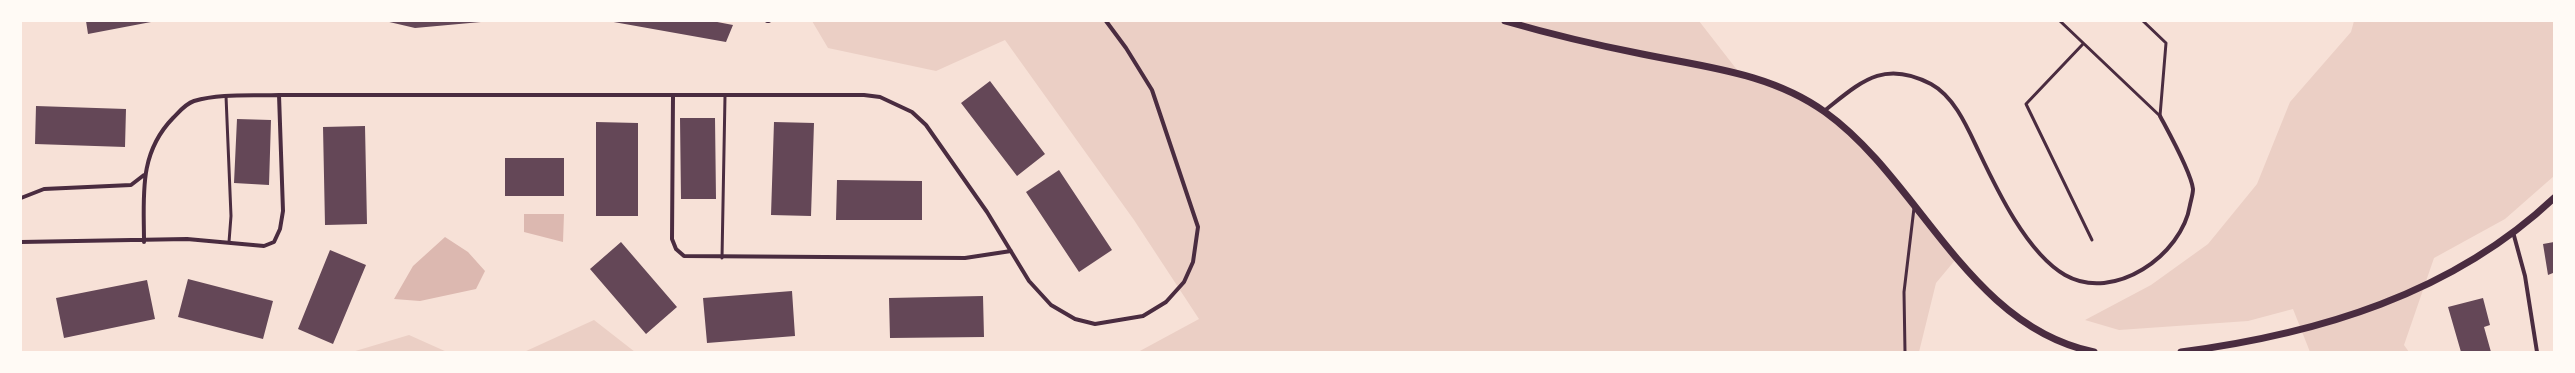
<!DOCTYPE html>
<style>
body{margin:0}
#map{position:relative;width:2575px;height:373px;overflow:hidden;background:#f7e1d7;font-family:"Times New Roman",serif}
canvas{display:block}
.frame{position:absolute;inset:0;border:22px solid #fffaf5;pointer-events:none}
</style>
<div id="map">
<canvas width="2575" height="373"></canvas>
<div class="frame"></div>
</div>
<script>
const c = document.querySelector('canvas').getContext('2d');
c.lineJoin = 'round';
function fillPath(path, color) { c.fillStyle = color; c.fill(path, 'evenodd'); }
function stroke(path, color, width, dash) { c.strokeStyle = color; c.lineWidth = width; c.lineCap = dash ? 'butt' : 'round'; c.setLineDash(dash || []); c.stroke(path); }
fillPath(new Path2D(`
 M812,21H1699L1741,75L1786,89L1824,111L1879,161L1956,259L1936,283L1919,352H1138L1199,319L1134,220L1005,40L936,71L828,48Z
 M2354,21H2554V176L2505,219L2434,258L2404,345L2409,352H2310L2293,309L2248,321L2119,330L2085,320L2151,285L2208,244L2257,184L2290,102L2351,32Z
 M594,320L635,352H524Z
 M409,335L447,352H352Z`), '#ebcfc5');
fillPath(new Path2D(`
 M524,214H564L563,242L524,232Z
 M445,237L468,252L485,271L476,289L420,301L394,299L413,266Z`), '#dcb8b0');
fillPath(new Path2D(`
 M86,21H151V22L88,34Z
 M385,21H481V22L415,28Z
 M608,21H712L733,25L726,42Z
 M990,81L1045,154L1017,176L961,103Z
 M36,106L126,109L125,147L35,144Z
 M680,118H715L716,199H681Z
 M237,119L271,120L269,185L234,183Z
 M596,122L638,123V216H596Z
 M774,122L814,123L811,216L771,215Z
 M365,126L367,224L325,225L323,127Z
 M505,158H564V196H505Z
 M1059,170L1112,250L1079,272L1026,192Z
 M837,180L922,181V220H836Z
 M621,242L677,307L646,334L590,269Z
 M2554,242V277H2553V273L2548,275L2543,244Z
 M330,250L366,265L333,344L298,329Z
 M188,279L273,301L263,339L178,317Z
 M147,280L155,319L64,338L56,298Z
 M792,291L795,336L707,343L703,298Z
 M983,296L984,337L890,338L889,298Z
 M2483,298L2490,325L2484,327L2491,352H2461L2448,307Z`), '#644757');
stroke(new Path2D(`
 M2060,21L2160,116
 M2143,21L2166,43L2160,116
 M2083,44L2026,104L2092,240
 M226,96L231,216L229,242
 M722,258L725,96
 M1905,352L1904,292L1914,208`), '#4a2c40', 3);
stroke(new Path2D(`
 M767,21H769
 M673,96L672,239L676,249L684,256L965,258L1011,251
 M1824,111C1861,82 1883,59 1931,84C1955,97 1968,129 1979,152C1997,190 2027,253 2065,275C2114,303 2182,255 2190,205C2191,200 2193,194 2193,189C2191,172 2169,133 2160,116
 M21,198L44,189L131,185L144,175
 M2513,232L2525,276L2537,352
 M21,242L187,239L264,246L274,242L280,229L283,211L279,95
 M144,242C144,196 138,154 173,118C179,112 185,104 194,101C220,93 252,96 279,95H864L880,97L912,112L926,125L987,212L1029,281L1051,305L1075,319L1095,324L1143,316L1166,302L1184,282L1193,262L1198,227L1152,90L1126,48L1106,21`), '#4a2c40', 4);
stroke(new Path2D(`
 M1505,21C1550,34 1596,45 1642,54C1705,67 1771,73 1825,112C1920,180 1968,326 2094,352
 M2181,352C2318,334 2452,294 2554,198`), '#4a2c40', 7);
</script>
